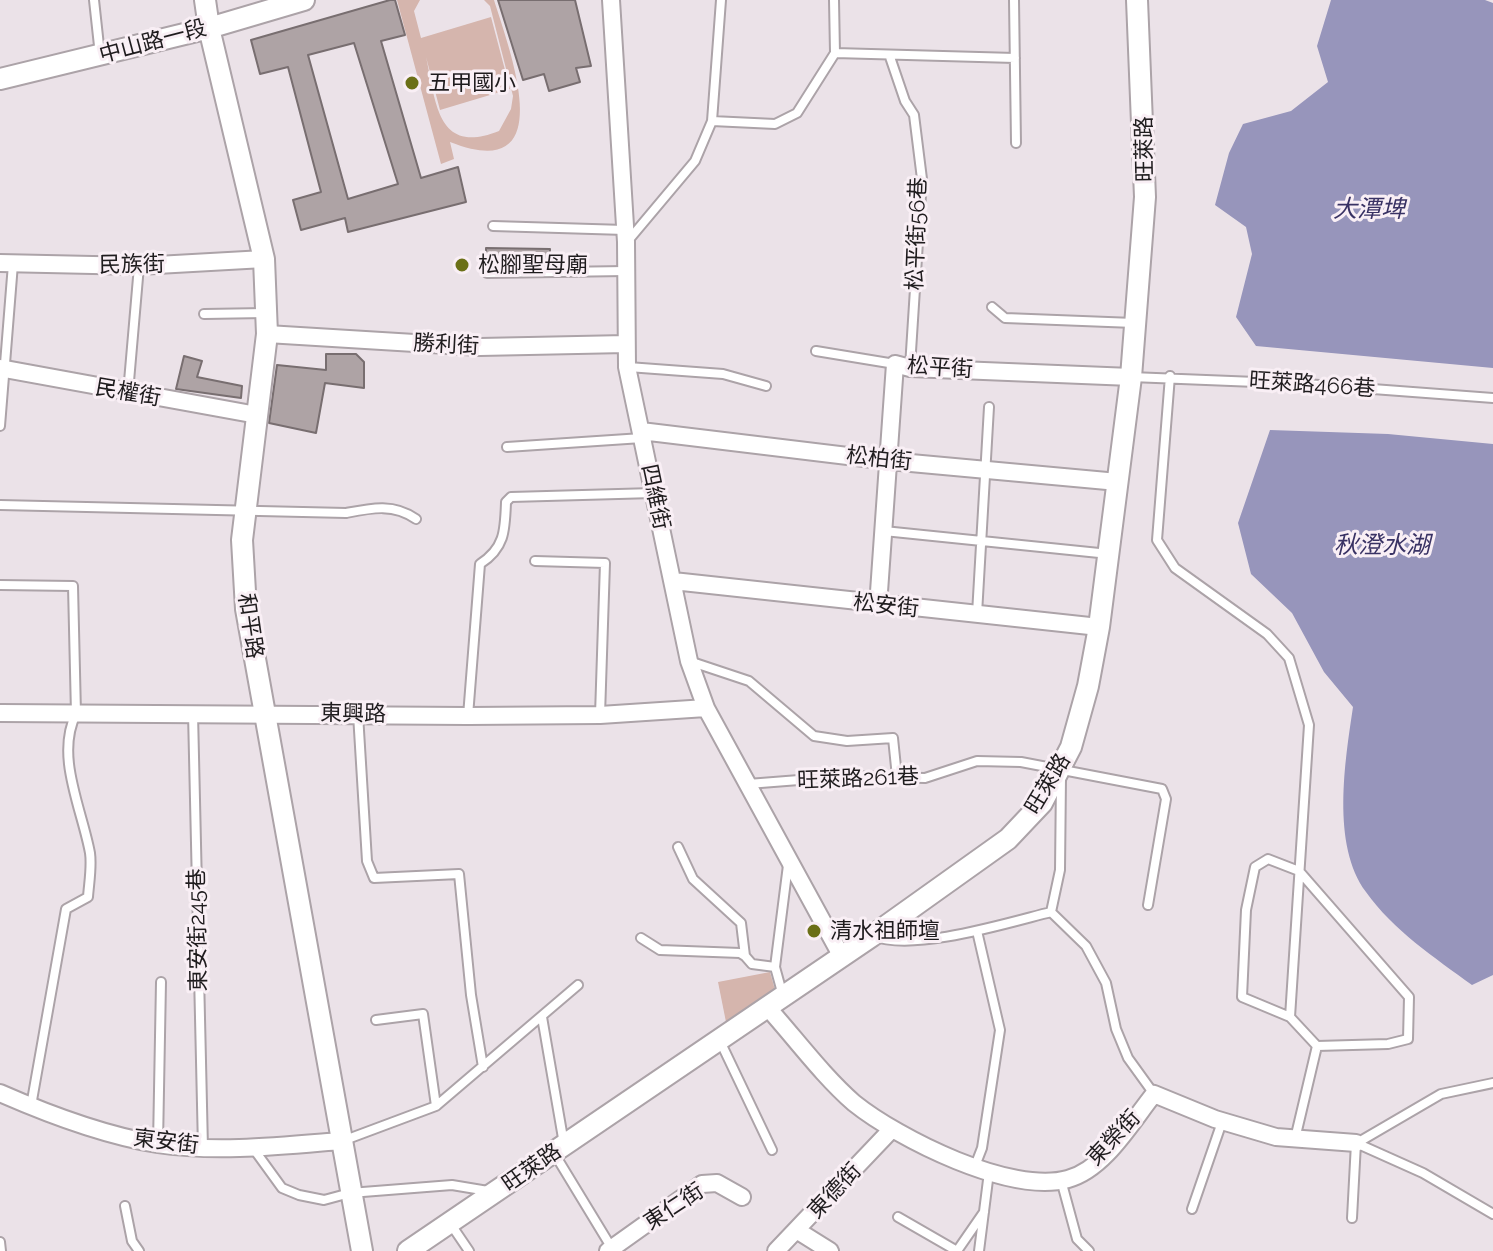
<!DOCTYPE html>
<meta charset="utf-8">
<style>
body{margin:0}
canvas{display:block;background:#ebe2e8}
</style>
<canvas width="1493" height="1251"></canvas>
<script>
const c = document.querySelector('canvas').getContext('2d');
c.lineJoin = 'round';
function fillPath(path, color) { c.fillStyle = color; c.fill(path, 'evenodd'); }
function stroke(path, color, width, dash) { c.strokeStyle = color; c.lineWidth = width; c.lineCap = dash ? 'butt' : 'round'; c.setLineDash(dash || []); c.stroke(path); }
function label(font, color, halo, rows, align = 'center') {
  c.font = font + ' Raleway,"Noto Sans TC",sans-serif'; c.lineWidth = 6; c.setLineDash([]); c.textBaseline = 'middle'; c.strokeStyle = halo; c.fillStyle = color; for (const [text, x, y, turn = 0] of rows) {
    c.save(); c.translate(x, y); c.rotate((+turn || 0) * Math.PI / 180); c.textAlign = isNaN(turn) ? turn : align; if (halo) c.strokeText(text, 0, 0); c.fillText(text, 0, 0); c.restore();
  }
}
fillPath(new Path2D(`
 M397,0H420L414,11L421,38L491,17L510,89L440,110L426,57C436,102 437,156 499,131L511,109L513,96L490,6L484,0H494C510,52 562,186 450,142L454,159L441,164Z
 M770,972L775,990L726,1022L718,982Z`), '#d5b5ad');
fillPath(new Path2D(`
 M1331,0H1485L1493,3V368L1256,346L1236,317L1252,254L1246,227L1215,205L1229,153L1243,124L1291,111L1328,82L1317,46Z
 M1270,430L1388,434L1493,444V975L1472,985C1435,958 1393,930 1366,892C1331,845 1345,761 1353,707L1324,672L1292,613L1251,574L1238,523Z`), '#9795bb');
const building = new Path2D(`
 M390,0H395L405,35L381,41L421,178L458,167L466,202L348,232L345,218L301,230L293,200L321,192L288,67L260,74L251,40ZM354,43L398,184L348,199L308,55Z
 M498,0H575L591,66L576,68L580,82L549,91L544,74L523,80Z
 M486,248L550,249L549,265L486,266Z
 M326,354H356L364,362V388L325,383L316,433L269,423L277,365L326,370Z
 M184,356L202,361L197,377L242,386L241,398L176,389Z`);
fillPath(building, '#aea3a5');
stroke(building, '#786e70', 2);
const service = new Path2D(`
 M94,0L100,55
 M1014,0L1016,143
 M835,53L1015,58
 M890,57L905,101L914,115L922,179L910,367
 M712,121L775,124L797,113L835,53L834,0
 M493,226L625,230
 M627,242L695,161L712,121L721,0
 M487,273L626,271
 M992,307L1005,318L1134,323
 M204,314L266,313
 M816,351L895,364
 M628,367L723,374L766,386
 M1170,376L1157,540L1175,568L1267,634L1289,658L1309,725L1290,1017
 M1131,377L1306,384L1493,398
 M128,393L139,266
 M0,426L13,264
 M507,447L642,438
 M0,505L346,513C371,508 394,503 416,519
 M884,531L1109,554
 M535,561L605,563L600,715
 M0,585L73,586L76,714C55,756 82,809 90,853C92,867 89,883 88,897L66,909L31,1106
 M977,614L989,407
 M689,661L749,681L814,736L847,741L893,738L897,777
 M193,713L203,1148
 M358,714L367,861L374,878L459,874L471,995L483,1067
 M468,716L480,564C505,548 505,530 506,502L511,497L654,493
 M1061,778L1060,870L1051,912L1086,946L1106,983L1116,1029L1128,1058L1154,1094
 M748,784L850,776L925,778L977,761L1021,762L1162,789L1166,799L1148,905
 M678,847L693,879L741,923L745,956L752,964L775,967L783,996
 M1268,859L1299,871L1409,997L1408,1039L1388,1044L1317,1046L1290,1017L1242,997L1246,910L1255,867Z
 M873,936C914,952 1007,923 1051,912
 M641,938L660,950L740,953L745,956
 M775,967L788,865
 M542,1017L564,1144
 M376,1020L423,1014L436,1106
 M720,1041L772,1150
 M1295,1139L1317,1046
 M345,1140L436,1106L578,985
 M1356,1143L1423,1173L1493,1214
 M1357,1143L1441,1094L1493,1083
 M158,1144L161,982
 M253,1148L282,1188L299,1195L324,1200L350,1193L452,1185L488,1191
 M554,1153L613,1250
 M975,1166L982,1148L1000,1030L977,931
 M1061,1180L1077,1239L1089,1251
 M125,1206L132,1241L139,1251
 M1192,1209L1222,1122
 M898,1217L957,1251L984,1212
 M1352,1218L1356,1143
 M450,1223L469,1251
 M0,1242L1,1251
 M979,1251L989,1172`);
const minor = new Path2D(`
 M611,0L626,242L627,367L689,661L706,708L842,957
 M0,263L139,266L264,259
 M267,334L480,347L626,344
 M0,368L257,415
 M641,431L889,461L1118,482
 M673,581L1099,627
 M878,606L895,364L910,368L1131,377
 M0,713L468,716L600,715L706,708
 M768,1008C795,1038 823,1076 854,1103C899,1139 1011,1195 1068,1179C1105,1169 1132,1121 1154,1094L1215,1119L1276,1137L1356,1143
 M0,1093C50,1115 103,1135 157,1144C217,1153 280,1146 340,1141
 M798,1231L830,1251
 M608,1251L702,1184L717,1183L742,1197
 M776,1251L892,1129`);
const tertiary = new Path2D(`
 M205,0L209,28L264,259L267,334L242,540L246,609L362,1251
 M0,79L209,28L304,0
 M408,1251L872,936L1008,839L1042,803L1071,747L1088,686L1099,627L1131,377L1145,197L1137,0`);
stroke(service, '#aca3a8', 12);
stroke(minor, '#aca3a8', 20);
stroke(tertiary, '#aca3a8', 24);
stroke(service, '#fff', 8);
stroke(minor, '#fff', 16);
stroke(tertiary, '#fff', 20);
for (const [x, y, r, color] of [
 [412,83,8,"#6b7017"],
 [462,265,8,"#6b7017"],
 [814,931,8,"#6b7017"]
]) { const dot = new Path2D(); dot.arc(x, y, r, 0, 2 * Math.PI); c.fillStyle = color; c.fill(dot); stroke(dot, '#f9eff5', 3); }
label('22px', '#1f1c1e', '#f9eff5', [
 ["中山路一段",153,42,-15],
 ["旺萊路",1145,149,-91],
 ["松平街56巷",917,234,-88],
 ["民族街",132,265,-1],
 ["勝利街",446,345,3],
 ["松平街",940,368,4],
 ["旺萊路466巷",1312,385,4],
 ["民權街",128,393,10],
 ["松柏街",879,459,6],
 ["四維街",655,497,78],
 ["松安街",886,606,6],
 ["和平路",250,626,82],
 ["東興路",353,714,1],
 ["旺萊路261巷",858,779,-2],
 ["旺萊路",1048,784,-59],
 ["東安街245巷",198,930,-91],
 ["東榮街",1114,1138,-47],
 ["東安街",166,1142,7],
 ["旺萊路",532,1168,-35],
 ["東德街",835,1191,-47],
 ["東仁街",674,1207,-33]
]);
label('22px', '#1f1c1e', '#f9eff5', [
 ["五甲國小",428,83],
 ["松腳聖母廟",478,265],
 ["清水祖師壇",830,931]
], 'left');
label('italic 24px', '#393264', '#f9eff5', [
 ["大潭埤",1369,210],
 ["秋澄水湖",1382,546]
]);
</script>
